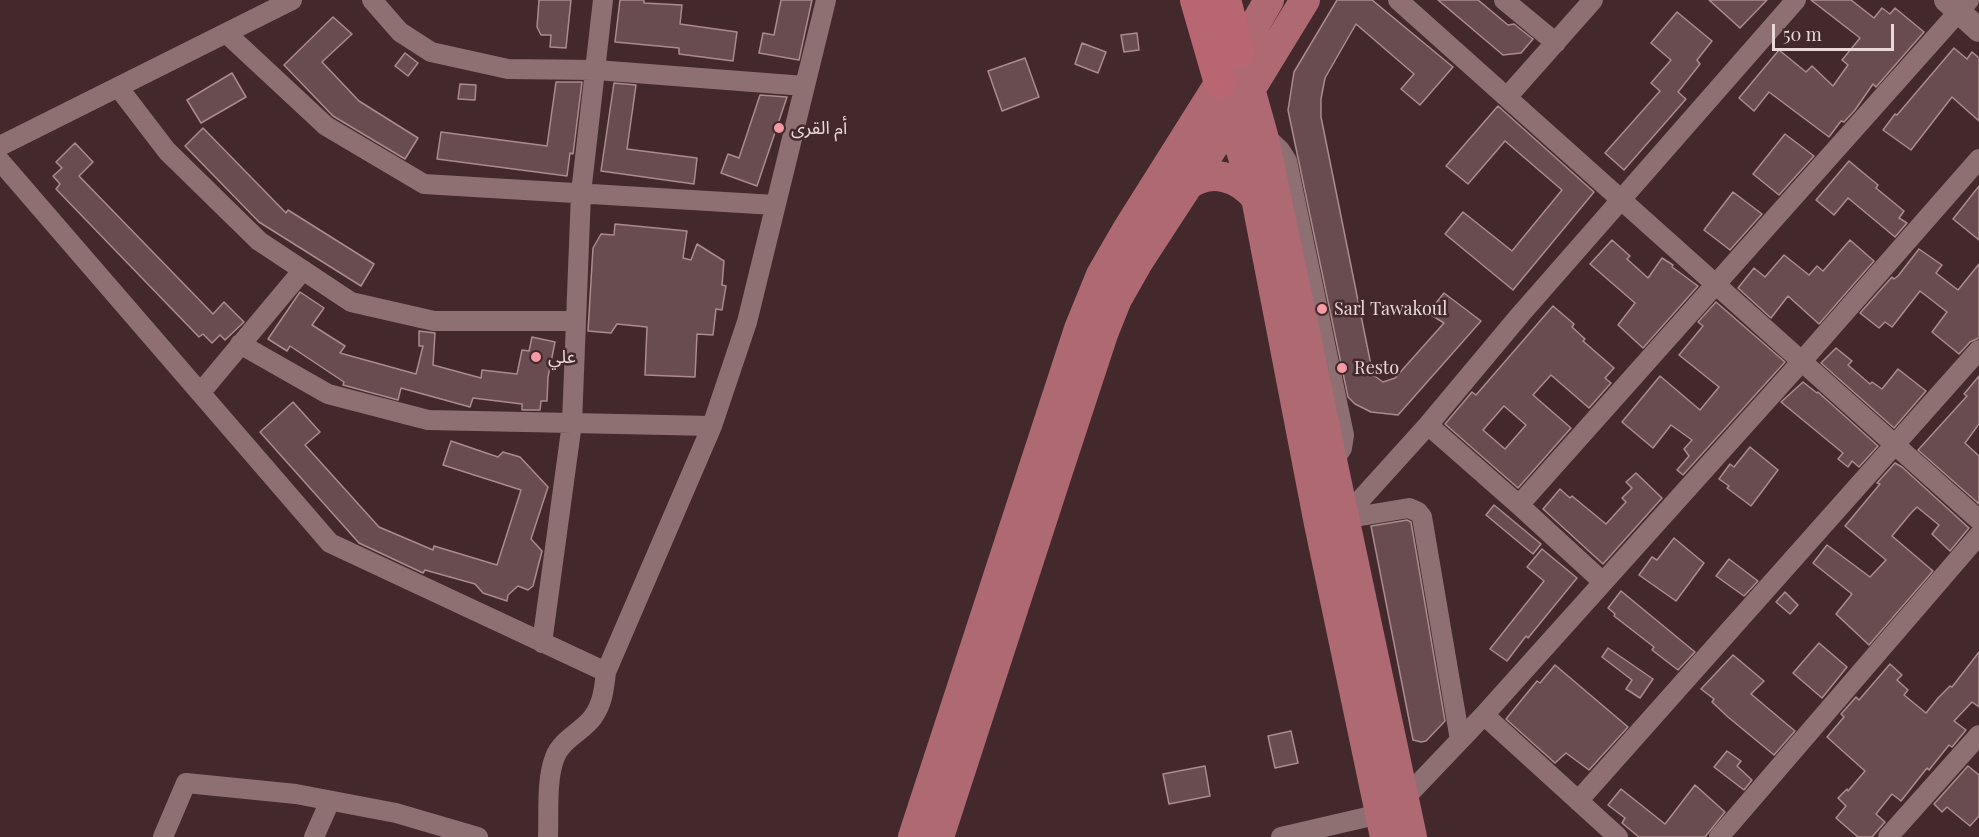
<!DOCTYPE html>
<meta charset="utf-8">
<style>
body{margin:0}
#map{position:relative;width:1979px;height:837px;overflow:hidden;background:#43292c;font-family:"Playfair Display",serif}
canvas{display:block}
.scale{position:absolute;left:1772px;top:24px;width:122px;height:27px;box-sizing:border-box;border:3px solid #ead8d9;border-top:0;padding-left:8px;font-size:18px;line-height:21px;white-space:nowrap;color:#ead8d9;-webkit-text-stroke:4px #43292c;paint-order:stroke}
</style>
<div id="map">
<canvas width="1979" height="837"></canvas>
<div class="scale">50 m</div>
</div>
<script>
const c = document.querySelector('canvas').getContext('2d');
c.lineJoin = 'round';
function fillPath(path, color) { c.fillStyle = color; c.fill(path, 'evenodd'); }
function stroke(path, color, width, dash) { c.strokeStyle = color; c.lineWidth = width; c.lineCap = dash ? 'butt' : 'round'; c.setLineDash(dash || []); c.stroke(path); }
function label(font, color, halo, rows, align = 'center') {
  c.font = font + ' "Playfair Display","Noto Sans Arabic",serif'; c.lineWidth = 5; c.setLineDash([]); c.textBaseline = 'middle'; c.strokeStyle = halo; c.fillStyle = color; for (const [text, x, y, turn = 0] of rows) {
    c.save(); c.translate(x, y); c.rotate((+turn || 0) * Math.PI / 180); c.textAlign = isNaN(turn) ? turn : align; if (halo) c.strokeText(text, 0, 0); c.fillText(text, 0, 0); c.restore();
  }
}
const building = new Path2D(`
 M539,0H571L566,48L550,47L551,35H541L537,27Z
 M620,0H644V3L682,5L680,24L737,32L733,61L679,54V48L615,42Z
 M781,0H812L799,60L759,53L763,33L774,35Z
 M1337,0H1372L1453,67L1420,105L1401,89L1414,74L1356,24L1325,78L1321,99V117L1373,375L1383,382L1395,378L1444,323L1428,313L1444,293L1481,321L1398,415L1371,412L1355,404L1348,397L1288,110L1294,72Z
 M1438,0H1478L1508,25L1514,24L1533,39L1521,53L1503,55Z
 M1709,0H1767L1740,28Z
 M1811,0H1851L1874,18L1882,8L1890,14L1895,8L1924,32L1876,87L1873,84L1855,110L1844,122L1841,121L1829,137L1769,92L1754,111L1739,98L1779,50L1806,72L1812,66L1833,86L1848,65L1842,60L1860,38Z
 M1677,12L1712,41L1697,60L1700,64L1678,92L1686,99L1624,170L1605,153L1660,91L1651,83L1671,60L1651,43Z
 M333,17L352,34L322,62L359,101L418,138L405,159L333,116L284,65Z
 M1137,33L1139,50L1124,52L1121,35Z
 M1082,43L1106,52L1098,73L1075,64Z
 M1954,48L1967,59L1972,52L1979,58V121L1952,97L1911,150L1883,130L1895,114L1897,115Z
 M405,53L418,63L408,76L395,66Z
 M1025,58L1039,97L1002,111L988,71Z
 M232,73L246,97L201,123L187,100Z
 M556,82H582L573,154L570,153L567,176L437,159L441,132L547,146Z
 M614,83L636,85L627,149L697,158L694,184L601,171Z
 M460,84L476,85L475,100L458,99Z
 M760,95L787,97L757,186L721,173L728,154L739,158Z
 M1498,106L1594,192L1513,290L1445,234L1463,212L1512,251L1562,190L1505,141L1468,184L1446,166Z
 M203,128L286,213L288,210L374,264L361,286L259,222L185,146Z
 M1785,134L1814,156L1779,195L1753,174Z
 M75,143L93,162L79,176L213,314L224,302L244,322L225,340L220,335L212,343L203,334L199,337L56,189L60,184L53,176L62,168L56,162Z
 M1849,161L1878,185L1876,188L1904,211L1899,218L1907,223L1895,237L1848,198L1834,215L1816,200Z
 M1979,186V240L1953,219Z
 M1733,192L1762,214L1730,250L1704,230Z
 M615,224L687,231L683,258L691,260L697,244L724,261L722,285L726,286L722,310L716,309L713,335L697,334L695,377L645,375L647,327L617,324L611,333L588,331L593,248L601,234L614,235Z
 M1612,240L1630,256L1627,259L1648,278L1662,258L1673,265L1672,267L1698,286L1643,348L1618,325L1635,303L1590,264Z
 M1850,240L1874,261L1819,324L1788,296L1771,318L1738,288L1754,268L1765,277L1784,255L1809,275L1817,266L1823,271Z
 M1919,249L1942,265L1936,273L1958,290L1979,264V338L1970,342L1959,354L1932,332L1947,312L1920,291L1892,327L1885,322L1879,328L1860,313L1892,277L1894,279L1898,276Z
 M300,292L324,308L312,325L345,346L340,353L416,374L423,346H419V331L435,333L433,365L481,378L482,370L517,374L522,350L529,351L532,337L555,342L548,377L547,401H541L540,410H522V404L473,398L470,407L401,388L398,400L343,385L344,382L290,346L287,351L268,339Z
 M1716,302L1785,362L1683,475L1677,470L1689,456L1684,449L1692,440L1671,425L1653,448L1622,422L1660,376L1700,410L1719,387L1679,355L1703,326L1698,322Z
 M1553,306L1574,324L1572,327L1585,339L1583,341L1614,368L1605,378L1611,383L1589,408L1551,375L1533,395L1571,428L1518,488L1445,424L1472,392L1476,395ZM1504,406L1526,425L1505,449L1483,430Z
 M1836,348L1852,361L1848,365L1870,384L1872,382L1882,389L1898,369L1926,391L1894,428L1821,363Z
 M1979,376V424L1965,443L1979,456V504L1918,450L1967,396L1964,394Z
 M1803,382L1817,393L1818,392L1878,446L1859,467L1852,461L1848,467L1838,459L1843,453L1781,402Z
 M293,402L320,432L305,445L379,527L433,550L434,546L497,565L521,490L443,465L451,441L498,457L503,452L520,457L548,487L531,539L542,551L533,586L528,590L518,586L508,595L507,601L483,593L475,584L425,570L423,573L359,543L260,432Z
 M1750,447L1778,470L1751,506L1727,488L1729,486L1719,479L1730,464L1734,467Z
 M1895,463L1902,467L1969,528L1950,551L1932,534L1939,525L1917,507L1911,513L1892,536L1933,571L1869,645L1836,614L1852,594L1813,563L1827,545L1870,577L1886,560L1845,526L1880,484L1877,483Z
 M1636,473L1662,498L1603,564L1543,509L1560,489L1570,498L1572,496L1606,524L1626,502L1622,498L1632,488L1626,482Z
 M1494,505L1541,544L1533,554L1486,515Z
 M1407,520L1411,522L1445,721L1426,741L1421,742L1413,740L1371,526Z
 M1674,538L1704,563L1676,601L1639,575L1652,557L1657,560Z
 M1542,549L1577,578L1528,638L1526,636L1507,661L1490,649L1544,581L1527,567Z
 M1729,559L1758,581L1744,596L1716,576Z
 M1621,591L1695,652L1678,670L1652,650L1654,647L1614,616L1615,614L1608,608Z
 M1785,592L1798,605L1790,614L1776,602Z
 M1819,643L1847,667L1822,698L1793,673Z
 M1608,648L1653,679L1640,698L1626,689L1632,680L1602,657Z
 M1979,652V707L1972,702L1954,721L1966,730L1952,747L1949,745L1929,770L1927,768L1901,801L1892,794L1876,814L1885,822L1872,837H1858L1836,818L1846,806L1838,798L1847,789L1848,791L1865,771L1827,737L1844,717L1841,714L1856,697L1859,700L1890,664L1902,675L1897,680L1908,690L1904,695L1926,713L1938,698L1950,686L1952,687Z
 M1733,655L1764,681L1751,694L1795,731L1774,755L1728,717L1712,702L1714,699L1701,689Z
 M1555,665L1628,727L1589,770L1566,753L1555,763L1506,719L1537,681L1540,683Z
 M1291,731L1298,763L1275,768L1268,736Z
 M1727,751L1741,761L1737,766L1752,780L1744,790L1714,767Z
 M1205,766L1210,796L1169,804L1163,774Z
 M1968,766L1979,775V816L1970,826L1947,807L1942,812L1934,804Z
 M1695,785L1725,812L1705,837H1639L1622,823L1625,818L1608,805L1621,789L1665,824Z`);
fillPath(building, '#694c4f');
stroke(building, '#ab8b8e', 1.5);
stroke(new Path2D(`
 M372,0L400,32L431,52L508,69L596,70L805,86
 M603,0L581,193L572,423L712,426
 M1398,0L1979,520
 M1504,0L1556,43
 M226,33L326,126L424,184L775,205
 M118,87L167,151L259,241L351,302L434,321H576
 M1508,96L1593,0
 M1264,135L1280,150L1287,161L1344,435L1342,448L1333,462
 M0,146L292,0
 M0,161L330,543L606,672
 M240,344L328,394L428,420L572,423L542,643
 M201,392L303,270
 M1428,425L1519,505L1603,582
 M1519,505L1969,0
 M1343,519L1428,425L1520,315L1796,0
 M1343,519L1409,508L1418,512L1422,517L1460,740
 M1484,715L1618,837
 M1404,799L1484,715L1802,361L1979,159
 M1578,801L1979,350
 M163,837L186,783L296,794L396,813L478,837
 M314,837L330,801
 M548,837C549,814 546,779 555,757C562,739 582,732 593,717C603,703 604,689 606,672L712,426L747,322L826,0
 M1281,837L1380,814
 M1719,837L1979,535
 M1888,837L1979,735`), '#8e7073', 20);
stroke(new Path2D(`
 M1946,0L1979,30`), '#8e7073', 24);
stroke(new Path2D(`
 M1247,78L1263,135L1412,837
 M1227,106L1256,198L1319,524L1385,837
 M1187,186C1210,168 1238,176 1256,198
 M913,837L1079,329L1101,275L1127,230L1239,52L1269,0
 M939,837L1055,480L1103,334L1117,299L1138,262L1250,90L1305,0`), '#ae6972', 30);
stroke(new Path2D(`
 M1196,0L1220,83
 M1225,0L1239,52`), '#b86672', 32);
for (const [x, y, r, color] of [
 [779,128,6,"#f49aa5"],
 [1322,309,6,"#f49aa5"],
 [536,357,6,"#f49aa5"],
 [1342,368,6,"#f49aa5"]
]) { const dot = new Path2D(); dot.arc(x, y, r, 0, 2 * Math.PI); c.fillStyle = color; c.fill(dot); stroke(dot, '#43292c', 2); }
label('18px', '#ead8d9', '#43292c', [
 ["أم القرى",791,128],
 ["Sarl Tawakoul",1334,309],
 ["علي",548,357],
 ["Resto",1354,368]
], 'left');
</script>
